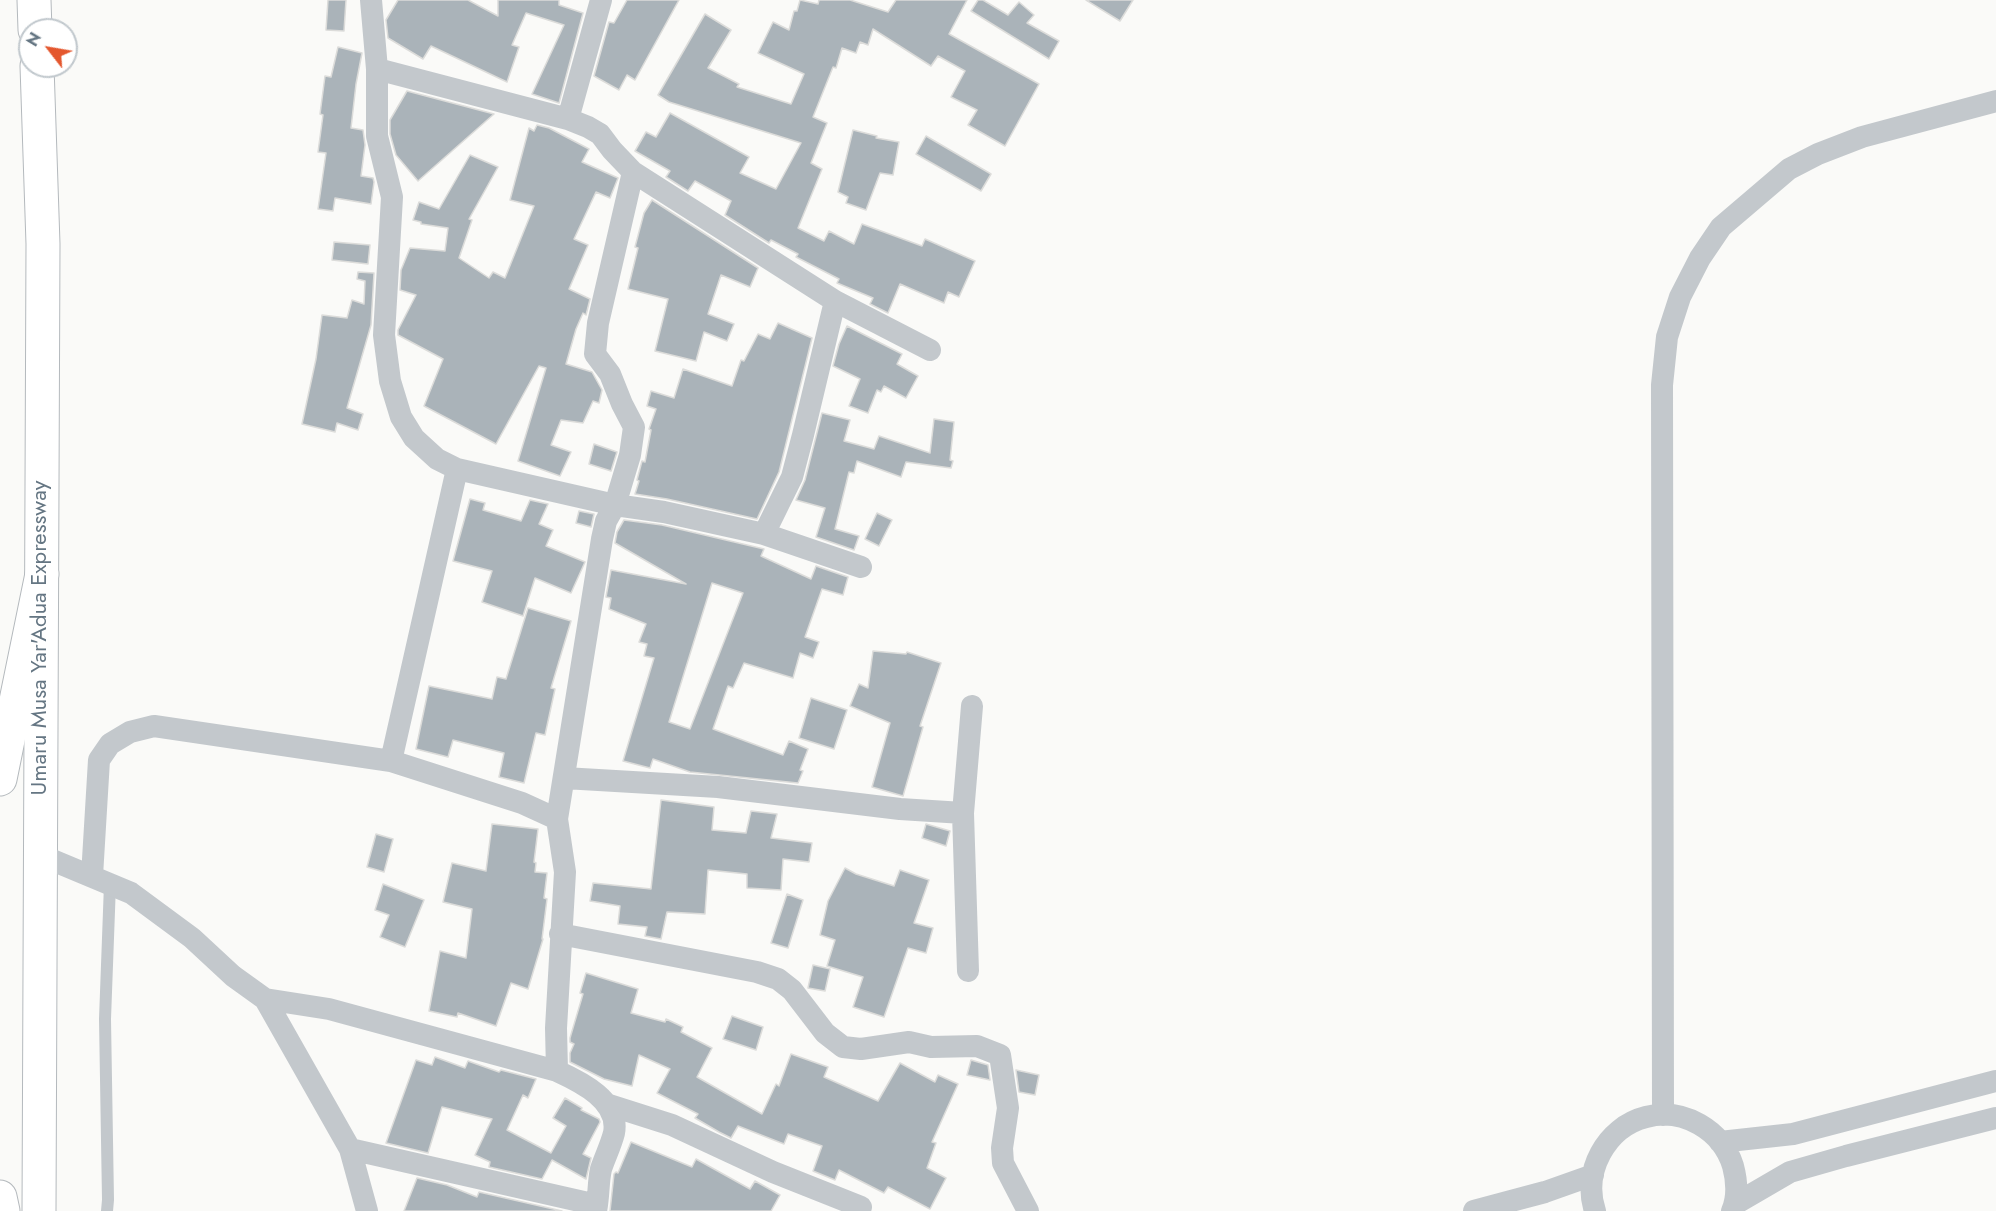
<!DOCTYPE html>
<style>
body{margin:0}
#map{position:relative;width:1996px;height:1211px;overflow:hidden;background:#fafaf8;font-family:Jost,sans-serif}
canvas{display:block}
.north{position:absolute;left:18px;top:18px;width:60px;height:60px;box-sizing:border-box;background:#fff;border:2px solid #c1c8cd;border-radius:50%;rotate:301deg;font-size:16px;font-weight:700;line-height:24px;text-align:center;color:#657683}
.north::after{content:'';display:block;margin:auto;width:21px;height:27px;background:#e4572e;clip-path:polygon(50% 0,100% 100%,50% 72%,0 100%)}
</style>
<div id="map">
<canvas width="1996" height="1211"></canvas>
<div class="north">N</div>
</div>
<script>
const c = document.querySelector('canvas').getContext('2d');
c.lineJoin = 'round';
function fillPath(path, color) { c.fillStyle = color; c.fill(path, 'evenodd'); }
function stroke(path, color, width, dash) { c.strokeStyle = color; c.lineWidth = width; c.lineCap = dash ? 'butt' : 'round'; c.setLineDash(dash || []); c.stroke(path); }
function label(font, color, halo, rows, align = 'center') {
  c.font = font + ' Jost,sans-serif'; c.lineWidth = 6; c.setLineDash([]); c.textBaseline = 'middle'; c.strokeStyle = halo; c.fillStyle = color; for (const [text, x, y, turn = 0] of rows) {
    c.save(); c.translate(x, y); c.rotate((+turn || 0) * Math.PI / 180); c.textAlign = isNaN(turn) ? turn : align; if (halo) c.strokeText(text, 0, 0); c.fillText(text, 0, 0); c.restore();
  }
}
const building = new Path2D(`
 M328,0H346L344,31L326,30Z
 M398,0H468L498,16V0H559V5L583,13L559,103L532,94L564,25L526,13L512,45L519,47L507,82L431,46L423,59L388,38L386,20Z
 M627,0H679L635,80L627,75L619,90L594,76L609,22L614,23Z
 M800,0L818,4L819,0H850L888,12L896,0H967L949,34L1039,84L1005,146L968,125L977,110L951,97L965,71L938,56L931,66L873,29L868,45L860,42L856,53L842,48L836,68L833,67L813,117L827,123L811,163L822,169L798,228L824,241L829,231L854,244L862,224L922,246L925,239L975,261L959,297L948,292L944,303L900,284L888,313L870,304L873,298L837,283L839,279L796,257L798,254L771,240L769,243L725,215L731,201L695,181L688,191L666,177L670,171L635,151L646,132L656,137L670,113L749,157L740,173L776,189L801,143L669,102L658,95L705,14L731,30L708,68L739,84L737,87L791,104L804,74L758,53L773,22L789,30L794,11H797Z
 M978,0H983L1008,15L1019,2L1034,15L1027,23L1059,41L1049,59L971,11Z
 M1086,0H1133L1120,21Z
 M338,47L362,53L356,84L351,128L363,130L365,145L361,176L373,178L374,182L371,204L335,198L333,211L318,209L326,153L318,152L323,115L320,114L325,76L331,77Z
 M407,91L494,114L418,181L396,155L390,134V120Z
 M537,125L549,128L589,149L582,162L618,178L610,198L596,192L574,239L588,245L569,289L590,299L586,315L583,313L576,329L566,364L592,372L602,390L599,403L593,401L583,423L561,420L551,445L571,452L560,476L518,461L546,368L539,366L496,444L424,406L443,359L398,335V330L416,295L400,290L401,270L410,248L445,251L448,228L421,224V222L413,220L419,202L439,209L470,155L498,167L469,219L472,220L459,258L489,278L493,272L505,278L534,206L510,200L529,128L534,131Z
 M853,130L877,136L876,138L899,142L893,175L880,173L866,210L846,203L848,197L838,192Z
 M926,136L991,174L981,191L916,154Z
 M652,200L758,268L750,287L721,275L708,314L734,324L727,341L704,332L696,361L655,351L668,299L628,289L638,248L635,247L644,213Z
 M334,242L370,245L368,264L332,260Z
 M358,272L374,273L371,325L347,408L363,414L358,430L337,423L335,432L302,424L316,359L322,315L347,318L352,300L364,304L365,281L357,279Z
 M778,323L812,338L779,472L757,519L667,499L635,494L639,481L637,480L642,461L645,462L651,430L649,429L656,409L647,406L651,391L674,398L683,369L732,386L741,360L744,361L758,334L770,339Z
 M847,326L902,354L897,364L918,376L906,398L884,386L881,392L877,390L868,413L849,406L860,379L833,366L839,344Z
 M822,413L850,420L844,441L874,449L879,436L930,453L934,419L954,422L950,460L953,461L951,468L906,462L901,477L857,461L854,473L849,472L835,529L859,536L854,550L816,537L825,508L796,500L805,480Z
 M594,444L617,452L611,471L589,464Z
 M470,499L485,503L483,510L521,521L530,500L548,504L539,524L553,530L546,546L585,562L571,593L535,578L523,616L482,602L492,571L453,561Z
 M579,511L594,514L591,527L576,523Z
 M877,513L892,520L879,546L865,539Z
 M624,520L662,525L764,549L761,556L811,579L816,566L848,577L843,595L822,589L805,637L819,642L813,658L800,653L793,678L744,663L733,688L728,686L713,729L783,755L789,741L808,749L800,770L803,771L798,783L690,772L653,759L650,768L623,761L654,658L644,656L647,644L639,642L646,624L609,609L611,598L606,597L611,570L686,584L615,543L617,532ZM712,583L743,593L690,729L669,722Z
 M528,608L571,621L551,688L555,689L545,735L536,733L524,783L499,777L504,753L453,740L448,757L416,749L429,686L492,699L497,677L506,679Z
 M873,651L906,654L907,652L941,663L920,726L923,727L903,796L872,787L890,723L850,706L859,684L868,688Z
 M811,698L847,710L834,749L799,738Z
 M661,800L714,807L712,830L746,833L751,811L777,814L771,838L812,843L809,862L783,859L781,890L747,888V874L708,870L705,914L667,912L661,939L645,936L647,927L618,924L620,906L590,901L593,883L651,889Z
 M492,824L538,829L534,862L536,863L535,872L547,873L544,898L547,899L542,939H543L528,989L511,983L496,1026L458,1013L457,1017L429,1011L440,951L466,958L472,909L443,902L452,863L486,871Z
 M926,824L950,831L946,846L922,838Z
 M376,834L393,839L384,872L367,867Z
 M845,868L856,874L894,886L900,870L929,880L914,923L933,928L926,953L908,948L884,1017L853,1007L863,977L827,966L835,940L820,935L828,901Z
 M383,884L424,900L405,947L380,937L389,915L375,910Z
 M787,894L803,900L788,948L771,943Z
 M813,965L830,969L825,991L808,988Z
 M586,973L638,989L631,1013L665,1022L666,1019L683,1027L681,1032L712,1048L697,1077L762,1114L776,1084L779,1086L791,1054L828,1067L824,1077L878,1101L900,1063L935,1082L938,1075L958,1084L932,1142L936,1143L927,1168L946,1178L930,1209L888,1187L884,1193L839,1170L835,1180L813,1171L822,1146L788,1134L784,1144L738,1126L731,1138L719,1132L695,1118L698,1114L657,1093L670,1069L639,1055L632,1086L604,1079L570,1062V1053L574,1044L570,1042V1038L583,994L580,993Z
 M732,1016L763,1027L756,1050L723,1039Z
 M435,1057L465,1068L468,1061L499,1072L501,1070L536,1079L528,1098L523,1095L507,1130L551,1153L566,1126L553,1118L565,1098L582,1108L581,1110L599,1119L600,1122L583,1154L591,1158L586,1179L552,1160L542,1179L489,1167L490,1162L475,1155L492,1119L442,1107L428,1153L386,1143L416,1060L432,1065Z
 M971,1060L988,1065L990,1080L967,1075Z
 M1016,1070L1039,1075L1035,1095L1019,1092Z
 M631,1142L692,1167L696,1159L750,1189L755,1181L780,1195L771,1211H610L614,1174L616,1172L618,1173Z
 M417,1178L447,1185L477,1197L479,1192L562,1211H404Z`);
fillPath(building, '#aab3b9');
stroke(building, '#dcdcda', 1.5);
const trunk = new Path2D(`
 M34,0L35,30
 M37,66L43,244L39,1211`);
const motorway = new Path2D(`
 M0,779L42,574
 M0,1197L3,1211`);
stroke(trunk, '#b4b9bd', 35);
stroke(motorway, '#b4b9bd', 35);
stroke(new Path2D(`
 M107,1211L108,1200L105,1019L110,884`), '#c3c8cc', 12);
stroke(new Path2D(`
 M371,0L377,69V136L392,197L384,335L390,381L401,417L414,438L437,459L457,469L391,761
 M377,69L568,119L588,127L600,134L612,150L633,172L835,301L930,350
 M568,119L601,0
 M457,469L615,505L664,512L764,534L861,567
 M764,534L792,477L803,435L835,301
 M564,778L718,787L900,809L963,813
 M40,855L131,893L192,938L233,976L265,999L329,1009L557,1071C581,1082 620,1101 614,1133C611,1145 605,1157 601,1169C598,1182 599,1197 596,1211
 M92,876L99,760L110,744L130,732L154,726L391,761L522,803L557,819
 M560,934L757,972L778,979L792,990L825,1033L843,1047L861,1049L909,1042L931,1047L977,1046L1000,1055L1008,1108L1002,1148L1003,1163L1028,1211
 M968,971L963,813L972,706
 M265,999L350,1149L367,1211
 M557,1071L556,1028L565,872L557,819L602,539L606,521L615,505L630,455L634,427L622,404L610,374L595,354L598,323L633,172
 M606,1104L672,1125L773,1172L861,1207
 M1663,1115L1662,385L1667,337L1680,297L1700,258L1721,227L1789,169L1818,154L1862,137L1996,101
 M1720,1142L1793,1134L1996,1081
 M350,1149L597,1205
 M1735,1204L1790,1172L1846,1156L1996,1118
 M1474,1211L1545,1192L1593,1175
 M1595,1211C1582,1172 1606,1127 1646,1117C1683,1107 1722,1130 1733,1166C1737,1181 1738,1197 1732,1211`), '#c3c8cc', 22);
stroke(trunk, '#fff', 33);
stroke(motorway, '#fff', 33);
label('22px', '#657683', '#fff', [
 ["Umaru Musa Yar'Adua Expressway",41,638,-90]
]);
</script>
